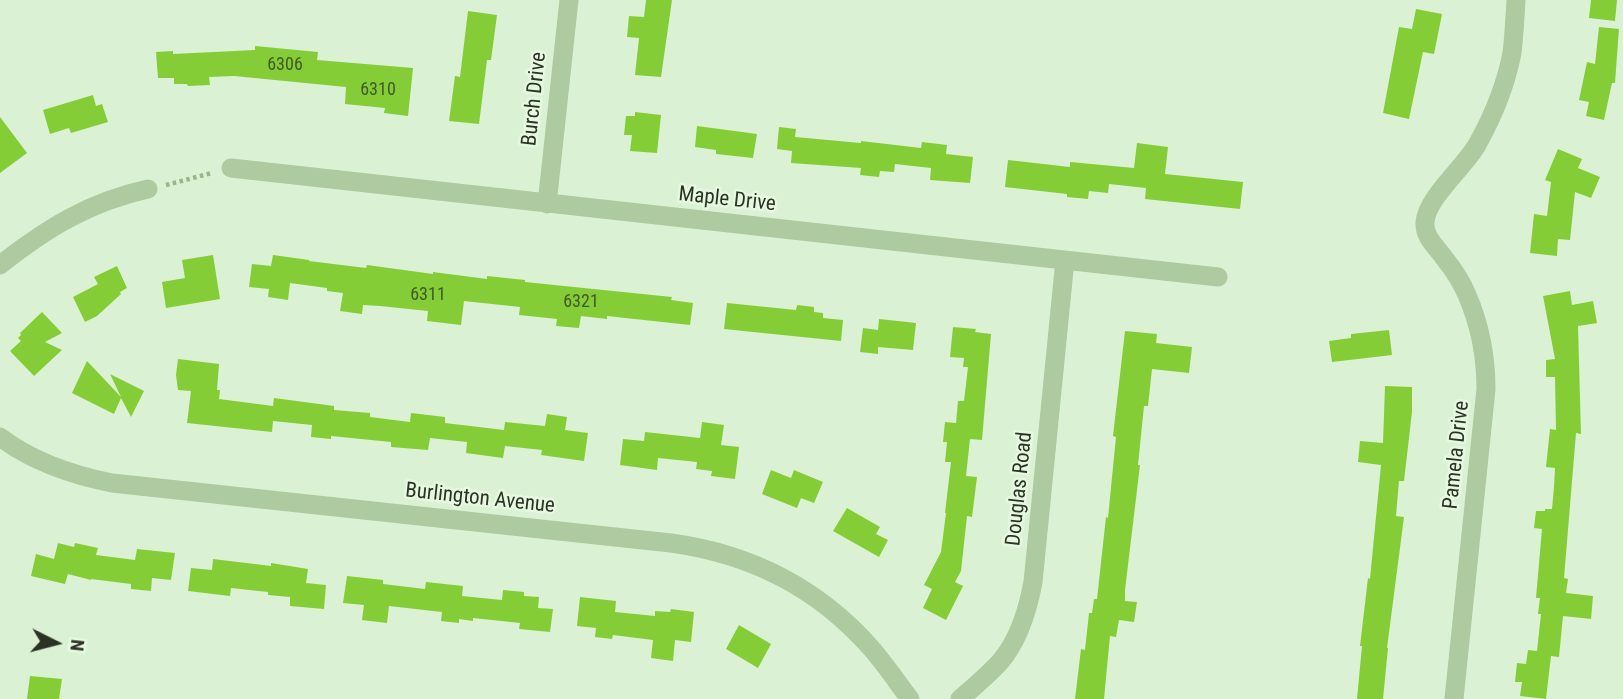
<!DOCTYPE html>
<style>
body{margin:0}
#map{position:relative;width:1623px;height:699px;overflow:hidden;background:#dbf1d4;font-family:"Roboto Condensed",sans-serif}
canvas{display:block}
.north{position:absolute;left:21px;top:608px;width:70px;height:70px;-webkit-text-stroke:5px #e6f9e0;paint-order:stroke;rotate:96deg;font-size:19px;font-weight:700;line-height:28px;text-align:center;color:#2b3324}
.north::after{content:'';display:block;margin:auto;width:24px;height:32px;background:#2b3324;clip-path:polygon(50% 0,100% 100%,50% 72%,0 100%)}
</style>
<div id="map">
<canvas width="1623" height="699"></canvas>
<div class="north">N</div>
</div>
<script>
const c = document.querySelector('canvas').getContext('2d');
c.lineJoin = 'round';
function fillPath(path, color) { c.fillStyle = color; c.fill(path, 'evenodd'); }
function stroke(path, color, width, dash) { c.strokeStyle = color; c.lineWidth = width; c.lineCap = dash ? 'butt' : 'round'; c.setLineDash(dash || []); c.stroke(path); }
function label(font, color, halo, rows, align = 'center') {
  c.font = font + ' "Roboto Condensed",sans-serif'; c.lineWidth = 5; c.setLineDash([]); c.textBaseline = 'middle'; c.strokeStyle = halo; c.fillStyle = color; for (const [text, x, y, turn = 0] of rows) {
    c.save(); c.translate(x, y); c.rotate((+turn || 0) * Math.PI / 180); c.textAlign = isNaN(turn) ? turn : align; if (halo) c.strokeText(text, 0, 0); c.fillText(text, 0, 0); c.restore();
  }
}
fillPath(new Path2D(`
 M646,0H672L661,77L635,75L639,38L627,37L629,16L644,17Z
 M1591,0H1617L1615,21L1589,18Z
 M1416,9L1442,14L1434,54L1423,52L1409,119L1383,113L1399,27L1412,29Z
 M468,11L497,15L491,60H487L479,124L449,121L455,76L460,77Z
 M1599,27L1619,29L1615,83H1612L1604,120L1586,116L1589,102L1579,100L1587,62L1595,64Z
 M255,46L318,52L317,60L413,68L408,116L384,113L385,108L345,104L346,87L234,76L209,77L210,85L188,86L187,84H174V78H158L156,52L173,51V54L255,50Z
 M93,95L96,106L102,104L108,122L71,133L69,128L50,134L43,110Z
 M635,112L661,115L657,153L630,151L632,135H624L626,116H635Z
 M0,117L27,153L0,173Z
 M697,126L757,134L753,158L716,154V150L695,147Z
 M779,127L796,129L795,137L861,143V141L921,148L922,142L947,145L946,154L973,157L970,183L930,180L931,168L895,164L894,172L880,171L879,177L860,175L861,168L791,163L792,151L777,149Z
 M1137,143L1168,147L1165,174L1243,182L1240,209L1145,199L1146,188L1109,184L1108,193L1089,191L1088,199L1067,197V194L1005,187L1008,160L1070,167V162L1134,168Z
 M1558,149L1582,159L1578,168L1600,177L1591,198L1575,192L1570,240L1558,239L1557,256L1530,253L1534,214L1547,216L1551,182L1545,180Z
 M213,255L220,299L166,308L162,282L185,278L182,260Z
 M273,255L309,260V261L366,268L367,265L433,274V272L487,279V276L525,280V282L672,297L671,300L693,303L690,325L607,316V319L581,316L579,328L556,326L557,319L519,315L520,307L464,301L461,325L427,321L428,311L380,306L363,305L362,314L340,311L343,293L327,291V288L290,283L288,300L268,297L269,289L249,287L252,264L271,266Z
 M117,266L127,288L120,292L121,294L97,316L85,322L73,297L98,284L94,277Z
 M1570,291L1572,305L1593,301L1597,323L1578,326L1581,434L1576,433L1564,578L1568,579L1566,593L1593,596L1591,619L1563,616L1559,657L1551,656L1546,699L1520,696L1522,682H1515L1517,663L1526,664L1528,650L1537,651L1541,614H1538L1540,598H1536L1542,529L1534,528L1536,511H1545V509H1552L1554,487L1555,468L1546,467L1550,429L1556,430L1555,377H1546V360L1555,359L1543,296Z
 M727,303L796,310L797,305L814,307V312L823,313V318L843,320L841,341L724,329Z
 M42,312L62,333L45,342L62,350L34,376L10,351L21,341L18,338L21,335L20,333Z
 M879,319L916,323L913,350L878,347V354L860,352L863,328L878,330Z
 M953,327L976,329L975,332L991,334L982,440L970,439L966,476L977,477L972,517L967,516L961,571L955,582L963,586L946,620L923,608L932,589L924,585L941,552L946,513H945L951,462H945L947,442H943L945,422L956,423L958,401H964L968,367H963L964,358L950,357Z
 M1389,330L1392,355L1332,362L1329,341L1351,338V334Z
 M1125,331L1157,334L1156,343L1192,347L1189,373L1152,369L1148,406H1144L1138,465H1140L1125,590V601L1137,602L1134,622L1119,620L1116,637L1110,636L1104,699H1075L1081,649L1085,650L1089,613H1092L1094,599H1097L1106,517L1108,518L1116,437L1113,436Z
 M178,359L219,364L217,390H220L219,399L273,406L274,398L334,406V410L370,413V417L410,422L411,413L445,417V423L504,430L505,422L545,426L547,414L567,417L565,430L588,433L584,461L541,455L542,450L505,446L503,458L466,453L467,442L430,438L428,450L391,447V442L331,436V439L311,437L312,425L273,421L272,432L187,423L191,391L178,390L176,375Z
 M87,361L121,397L110,374L144,391L131,417L121,398L114,414L72,393Z
 M1385,386L1412,387V412L1404,481H1399L1396,516L1404,517L1387,648H1388L1383,699H1357L1362,646H1360L1368,578L1370,579L1381,465L1358,462L1360,441L1383,443Z
 M702,422L724,425L721,445L739,447L735,479L711,476L712,471L696,469L697,462L658,458L657,470L620,465L623,439L644,441L645,432L700,438Z
 M771,470L791,478L794,470L823,482L814,503L801,498L797,508L762,494Z
 M847,508L880,527L876,534L888,540L879,557L833,531Z
 M58,543L74,547L75,543L98,548L96,555L135,560L137,549L175,553L171,580L152,578L151,591L131,589V584L91,579V580L68,574L65,584L31,576L36,554L54,559Z
 M213,559L271,566V563L308,569L306,583L326,585L324,609L290,606V597L268,595V592L231,588L230,596L188,591L191,568L212,570Z
 M347,576L383,580V584L425,589L426,582L463,586L462,596L502,600L503,590L524,592V596L539,597L538,608L553,609L550,632L519,629L520,623L473,618V621L459,619V623L441,621L442,612L389,606L387,623L362,620L364,605L343,603Z
 M580,597L616,601L615,612L655,616V611L670,612L671,609L694,612L691,642L675,640L673,661L651,658L653,640L613,635L612,639L595,637L596,628L577,626Z
 M739,625L771,644L758,668L726,649Z
 M30,676L62,679L59,699H27Z`), '#84cd37');
stroke(new Path2D(`
 M166,185L212,173`), '#99b58b', 4.5, [3.5, 3.5]);
stroke(new Path2D(`
 M231,168L1218,277
 M547,204L569,0
 M0,265C47,228 89,202 148,189
 M0,437C33,462 72,475 112,483L671,543C751,554 817,587 871,648C885,664 897,682 910,699
 M960,699C974,687 988,675 1000,662C1019,640 1028,609 1033,582L1065,260
 M1454,699L1486,389C1486,357 1480,325 1467,295C1462,283 1453,269 1445,259C1437,247 1424,238 1425,222C1427,197 1466,166 1478,143C1493,116 1506,84 1512,53C1514,36 1515,18 1516,0`), '#adcaa0', 19);
label('18px', '#415a29', null, [
 ["6306",285,65],
 ["6310",378,90],
 ["6311",428,295],
 ["6321",581,302]
]);
label('21px', '#2b3324', '#e6f9e0', [
 ["Burch Drive",535,99,-84],
 ["Maple Drive",727,200,6],
 ["Pamela Drive",1457,455,-84],
 ["Douglas Road",1020,489,-84],
 ["Burlington Avenue",480,499,6]
]);
</script>
